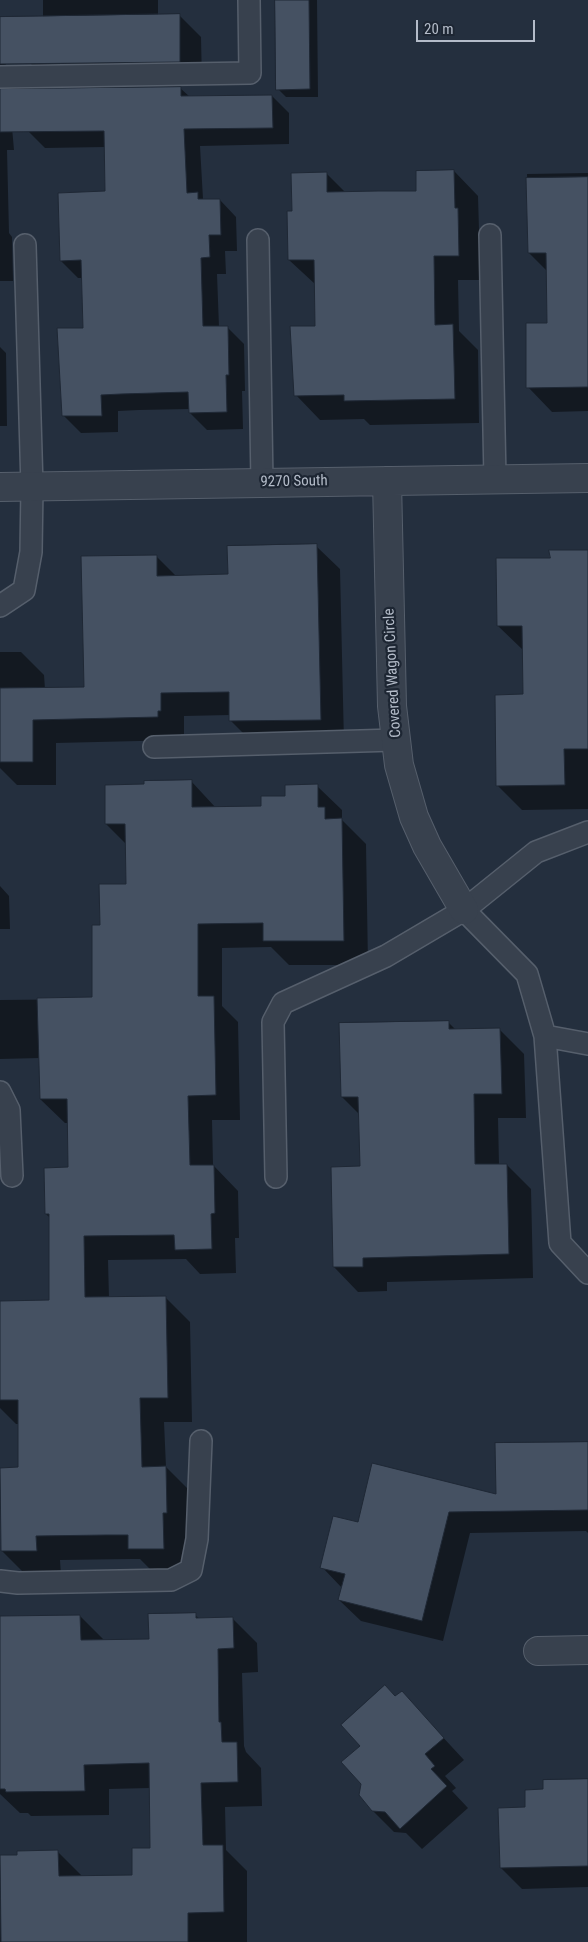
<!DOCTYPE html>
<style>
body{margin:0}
#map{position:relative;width:588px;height:1942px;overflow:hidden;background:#242f3e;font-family:"Roboto Condensed",sans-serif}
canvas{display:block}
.scale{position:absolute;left:416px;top:20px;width:119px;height:22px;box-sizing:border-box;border:2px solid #b4bcc9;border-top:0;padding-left:6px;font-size:15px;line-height:18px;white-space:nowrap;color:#b4bcc9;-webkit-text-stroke:4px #1d2633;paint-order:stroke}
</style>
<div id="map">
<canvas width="588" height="1942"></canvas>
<div class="scale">20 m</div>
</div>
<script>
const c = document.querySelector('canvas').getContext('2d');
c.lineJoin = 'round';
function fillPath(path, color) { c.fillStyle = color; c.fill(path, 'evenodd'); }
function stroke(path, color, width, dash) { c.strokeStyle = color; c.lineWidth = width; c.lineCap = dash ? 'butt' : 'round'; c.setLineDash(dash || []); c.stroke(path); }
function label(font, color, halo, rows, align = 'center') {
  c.font = font + ' "Roboto Condensed",sans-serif'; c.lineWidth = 4.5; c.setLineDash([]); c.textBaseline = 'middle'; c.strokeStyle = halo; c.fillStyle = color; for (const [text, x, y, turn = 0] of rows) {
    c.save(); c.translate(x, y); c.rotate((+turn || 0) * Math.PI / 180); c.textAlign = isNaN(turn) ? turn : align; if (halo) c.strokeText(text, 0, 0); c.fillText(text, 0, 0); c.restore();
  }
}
fillPath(new Path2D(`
 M43,0H158V16L179,15L201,37L202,83L53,86L31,64L43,17Z
 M276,0H317L318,97H286L278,89Z
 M0,33L3,36L8,89L5,97L10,105L14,150H7L9,233L12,237L13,281H0Z
 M180,88L190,97L272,96L289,113V144L200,146L203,199L220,200L236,217L237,251H225L226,274H217L219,327H227L244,344L245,391H242L243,429L207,430L190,413V409L139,410L118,411V432L81,433L64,416L84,329L83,278H78L61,261L106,193L105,147L45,148L28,131Z
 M454,171L478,196L479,230L483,234V280H458L459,331L478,350L479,423L370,425L364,419L320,420L296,395L316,327L315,284L289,260L293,212L327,174L346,193L418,192Z
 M588,173V411L552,412L528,387L548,324L547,271L529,253L527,174Z
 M0,347L6,353L7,426H0Z
 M316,546L340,569L344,743L254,744L230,720V715L184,716V734H181V740L56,743V785H17L0,768V652H21L44,675L45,689L85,688L156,556L176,576H229Z
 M588,551V809L522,810L497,785L525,696L523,650L498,626L551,559Z
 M191,781L216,808H262L317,786L342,810V820L366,844L368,965H289L271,947L222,948V1006L238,1022L240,1120H212L213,1165L238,1191L239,1238H235L236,1273L200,1274L186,1259L108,1260L109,1298L165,1297L190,1322L192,1422H164L166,1467L190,1491L188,1573H154L140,1559H131L60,1560L61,1575L27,1576L2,1551L0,1469H20L19,1424H16L0,1408V1302L50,1301V1218L46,1214L69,1168L68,1123H65L40,1099V1058L0,1059V1000L93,999L101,927L127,885L126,844L106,824L146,785Z
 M0,886L9,896L10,929H0Z
 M449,1023L456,1030L499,1029L524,1054L526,1118H498L499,1165H507L531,1189L533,1278L387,1282V1291L358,1292L334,1267L361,1167L360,1115L342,1097Z
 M588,1443V1533L586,1531L470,1533L443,1641L361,1621L339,1600L342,1588L322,1567L359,1524L497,1496Z
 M195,1615L200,1619H233L257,1643L258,1672L242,1673L244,1746L246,1752L261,1768L262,1806L225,1807L226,1850L247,1871V1942H0V1857L58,1852L83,1877L133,1876L152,1849L150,1788L109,1789V1815L31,1816L28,1813H20L0,1794V1616H80L105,1641L150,1640Z
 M402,1693L464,1760L445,1776L456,1788L452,1791L468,1808L422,1849L406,1833L394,1832L373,1811L362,1783L361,1746Z
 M588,1781V1887L522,1889L501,1868L526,1808L544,1790Z`), '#0007');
const building = new Path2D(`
 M275,0H309L310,89L276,90Z
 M180,14V62L0,64V17Z
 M181,87V96L272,95L273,128L184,129L187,193L198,192V199H220L221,235H209L210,257L201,258L203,326H228L229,375H226L227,412L189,413L188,392L121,394L101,395L102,416H62L57,328H83L81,260L60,261L58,193L105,191L104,131L0,132V89Z
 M454,170L455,208H458L459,256H434L435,325L453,324L455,399L344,401V395L294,396L290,326H315L314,260H288L287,211H292L291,173L327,172V192L378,191H416V171Z
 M588,177V387L526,388V323H547L546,253H528L526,178Z
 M317,544L321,720L229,721V692L161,693V711H158V717L33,720V762H0V688L84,687L81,556L157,555V576L228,574L227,546Z
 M549,550H588V749H564L565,785L496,786L495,695L523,694L522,626H497L496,558H550Z
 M192,780V807L261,806V796H285V785L318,784V807H325V819L342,818L344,941H263V923L198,924V996H214L216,1095L188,1096L190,1165H214L215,1213L211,1214L212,1249L175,1250L174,1235L84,1236L85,1297L166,1296L168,1398H140L142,1467L166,1466L167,1513H163L164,1549H128V1535H106L36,1536L37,1551H1L0,1468L18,1467V1400H0V1301L49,1300V1214H45L44,1168L68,1167L67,1099H40L37,998L92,997V925H100L99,884H126L125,824H105V785L144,784V781Z
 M449,1021V1029L500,1028L502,1094H474L475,1164H507L509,1254L363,1258V1267H333L331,1167L360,1166L358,1097H341L339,1023Z
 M588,1442V1510L449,1512L422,1621L338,1600L345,1574L320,1568L333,1516L358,1522L372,1463L496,1494L495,1443Z
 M196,1613V1618L233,1617L234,1648L218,1649L219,1722H221L222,1742H237L238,1782L201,1783L203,1845H223L224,1912L188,1913V1942H1L0,1855H17V1851L58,1850L59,1876L132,1875V1848H150L149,1763L84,1765L85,1791L6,1792L5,1789H0V1616L80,1615L81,1640L149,1639L148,1614Z
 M385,1685L395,1696L402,1691L444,1738L425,1754L435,1766L431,1769L447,1786L400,1829L385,1812L372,1811L359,1795L361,1784L341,1762L360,1746L341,1725Z
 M588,1779V1866L500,1868L498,1808L525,1807V1790L543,1789V1780Z`);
fillPath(building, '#455162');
stroke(building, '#1f2835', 1);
const service = new Path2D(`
 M0,77L250,73L249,0
 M490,235L495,479
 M258,240L262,483
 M0,606L24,590L31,552L32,487L25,245
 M154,747L395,740
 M464,910L527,974L545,1036L560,1243L588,1273
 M545,1036L588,1044
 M0,1092L9,1110L12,1176
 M276,1177L273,1022L283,1003L386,956L464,910L536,852L588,832
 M0,1581L18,1583L171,1580L191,1570L197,1539L201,1441`);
const minor = new Path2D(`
 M387,481L392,706L399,765L414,817L427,846L464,910
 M0,487L588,478
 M538,1651L588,1650`);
stroke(service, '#565f6c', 24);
stroke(minor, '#565f6c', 30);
stroke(service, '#38414e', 21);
stroke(minor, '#38414e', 28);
label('15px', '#b4bcc9', '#1d2633', [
 ["9270 South",294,482,-1],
 ["Covered Wagon Circle",393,673,-93]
]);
</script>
